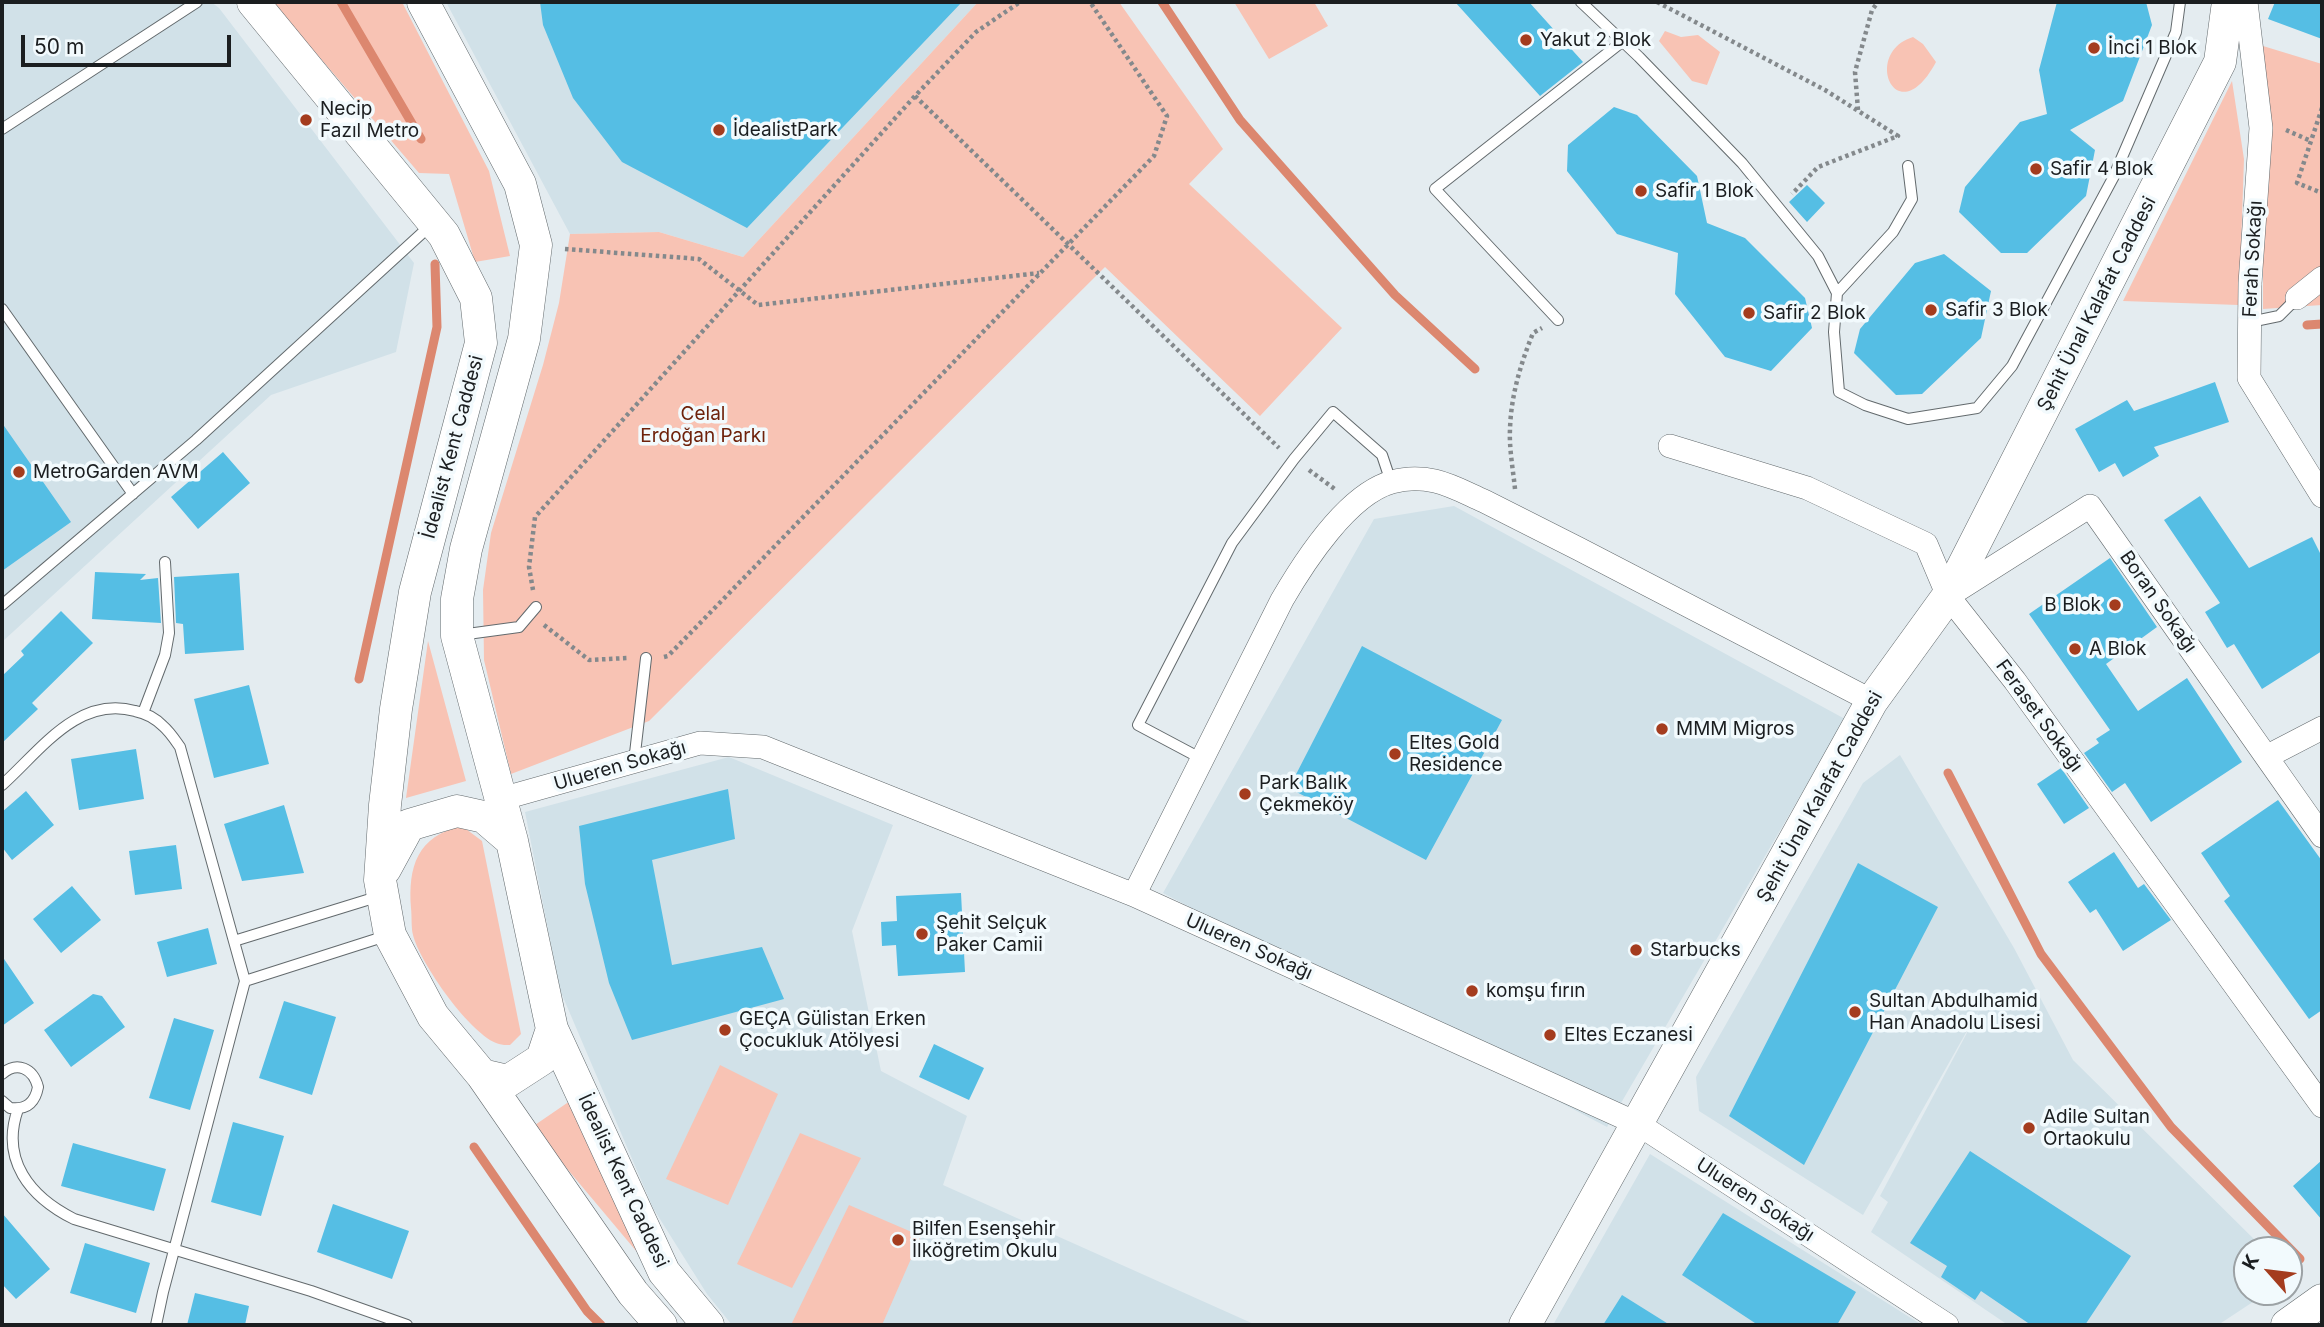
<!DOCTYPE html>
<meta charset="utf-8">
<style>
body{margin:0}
#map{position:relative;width:2324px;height:1327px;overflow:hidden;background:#e4ecf0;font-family:Inter,sans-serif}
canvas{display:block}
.frame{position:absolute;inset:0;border:4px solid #1b1e20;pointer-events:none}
.north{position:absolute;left:2233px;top:1236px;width:70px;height:70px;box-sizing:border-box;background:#f2fafd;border:2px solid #9ca2a5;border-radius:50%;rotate:298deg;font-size:19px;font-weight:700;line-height:28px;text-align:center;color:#1b1e20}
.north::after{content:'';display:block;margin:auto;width:24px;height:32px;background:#a43c1e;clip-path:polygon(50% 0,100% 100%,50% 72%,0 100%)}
.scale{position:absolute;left:21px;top:35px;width:210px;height:32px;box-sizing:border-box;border:4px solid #1b1e20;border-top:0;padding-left:9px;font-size:21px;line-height:24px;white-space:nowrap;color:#1b1e20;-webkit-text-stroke:5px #f2fafd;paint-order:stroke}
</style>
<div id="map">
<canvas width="2324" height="1327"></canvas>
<div class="frame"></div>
<div class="north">K</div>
<div class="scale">50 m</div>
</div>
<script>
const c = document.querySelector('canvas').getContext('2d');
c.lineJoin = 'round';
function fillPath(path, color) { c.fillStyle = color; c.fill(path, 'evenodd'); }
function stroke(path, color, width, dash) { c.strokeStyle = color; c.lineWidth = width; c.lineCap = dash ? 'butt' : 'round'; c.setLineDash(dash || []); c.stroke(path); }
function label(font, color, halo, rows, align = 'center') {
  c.font = font + ' Inter,sans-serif'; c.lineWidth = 7; c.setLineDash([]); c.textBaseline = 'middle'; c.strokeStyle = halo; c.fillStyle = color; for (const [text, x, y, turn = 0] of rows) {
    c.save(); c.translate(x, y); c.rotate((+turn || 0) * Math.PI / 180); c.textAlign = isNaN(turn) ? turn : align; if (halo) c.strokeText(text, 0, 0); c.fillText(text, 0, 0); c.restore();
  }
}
fillPath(new Path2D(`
 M2,2H211L219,8L414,263L396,352L271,395L2,642Z
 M446,2H978L743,257L659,232L570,234Z
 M1454,506L1845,719L1607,1127L1163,893L1374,519Z
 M1900,755L2014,948L2073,1060L2265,1250H2247V1292H2268L2218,1325H2008L1871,1232L1888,1202L1880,1196L1985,999L1863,1215L1699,1111L1696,1077L1863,783Z
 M729,757L893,825L852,931L881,1071L967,1116L943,1185L1256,1325H732L707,1294L653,1208L560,990L525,812Z
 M1650,1154L1922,1325H1553Z`), '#d1e1e8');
fillPath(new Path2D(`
 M272,2H402L489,171L510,256L475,262L449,174L419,173Z
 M978,2H1119L1223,149L1189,184L1342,328L1260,416L1105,267L649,721L511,774L484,660L483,590L491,533L543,365L559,303L570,234L659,232L743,257Z
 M1234,2H1314L1328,26L1269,59Z
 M1665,31L1681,37L1698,35L1720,52L1707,85L1692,81L1659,41Z
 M1913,37L1923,44L1936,62C1897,135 1861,53 1913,37Z
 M2263,46L2322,64V305L2263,309Z
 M2232,81L2244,159L2239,305L2123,301Z
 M428,641L466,781L406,798Z
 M462,826L482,841L521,1034L510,1045C506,1045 502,1045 499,1044C471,1036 420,963 413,935C411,927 412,917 411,908C408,867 417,836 462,826Z
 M720,1065L778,1094L728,1205L666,1179Z
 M570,1101L637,1252L532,1127Z
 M800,1133L861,1158L792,1288L737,1264Z
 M849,1205L921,1236L882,1325H791Z`), '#f8c3b4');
stroke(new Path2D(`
 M341,2L421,139
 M1162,2L1240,120L1395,295L1475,369
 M2307,325L2322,324
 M359,679L437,327L435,264
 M1948,773L2041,954L2171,1127L2300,1259
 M474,1147L587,1311L601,1325`), '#dc876f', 9);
fillPath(new Path2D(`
 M540,2H962L747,228L622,162L573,98L543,25Z
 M1455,2H1529L1583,62L1540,96Z
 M2057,2H2146L2152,25L2123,101L2070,130L2095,150L2086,196L2027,253H2001L1959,212L1965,187L2020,122L2047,114L2039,70Z
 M2275,2H2322V39L2268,19Z
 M1614,107L1637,115L1697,176L1707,223L1745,238L1805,298L1812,328L1771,371L1725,357L1675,294L1678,253L1617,234L1567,171L1568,145Z
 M1807,185L1825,203L1807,222L1789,202Z
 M1944,254L1991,291L1981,338L1922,394L1896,395L1854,353L1860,329L1915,263Z
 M2215,382L2229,422L2154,447L2159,456L2123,477L2115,463L2099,472L2075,429L2127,400L2134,411Z
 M2,423L71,522L2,571Z
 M223,452L250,483L198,529L171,497Z
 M2200,496L2249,568L2312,537L2322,557V651L2262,689L2234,644L2227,648L2205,612L2220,603L2164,520Z
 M2110,558L2157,627L2106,664L2138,711L2187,678L2242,762L2151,822L2125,783L2112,792L2084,753L2099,743L2096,739L2110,730L2029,614Z
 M95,572L146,574L140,580L158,578L161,623L92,619Z
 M239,573L244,650L185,654L183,624L176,623L174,577Z
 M61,611L93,643L32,703L38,709L2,743V676L24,655L21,651Z
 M1362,646L1502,720L1426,860L1289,788Z
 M249,685L269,764L214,778L194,699Z
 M136,749L144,799L79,810L71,759Z
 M2061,768L2089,808L2064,824L2037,784Z
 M728,789L735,839L652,860L672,965L762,947L784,999L632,1040L609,983L585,884L579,826Z
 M26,791L54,825L12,860L2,847V812Z
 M2278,800L2322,861V1010L2309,1019L2224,901L2230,896L2201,853Z
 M284,805L304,873L242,881L224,824Z
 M176,845L182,889L135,895L129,851Z
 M2114,852L2138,888L2144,884L2171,920L2123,951L2096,909L2090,913L2068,882Z
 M1858,863L1938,907L1804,1165L1729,1116Z
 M72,886L101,920L61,953L33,919Z
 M961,893L965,972L898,976L896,945L882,946L881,922L897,921L896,896Z
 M208,928L217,964L167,977L157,942Z
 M2,956L34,1003L2,1026Z
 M93,994L102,996L125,1027L71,1067L44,1030Z
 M284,1001L336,1017L312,1095L259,1078Z
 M174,1018L214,1030L190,1110L149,1098Z
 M934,1044L984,1068L969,1100L919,1077Z
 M233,1122L284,1136L261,1216L211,1202Z
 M73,1143L166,1169L154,1211L61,1186Z
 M1970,1151L2131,1256L2085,1325H2031L1981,1291L1975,1300L1941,1277L1947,1266L1910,1243Z
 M2322,1160V1220L2293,1186Z
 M333,1204L409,1231L392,1279L317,1252Z
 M2,1213L50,1269L16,1299L2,1284Z
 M1723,1213L1856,1292L1837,1325H1758L1682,1275Z
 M85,1243L150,1263L136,1313L70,1293Z
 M195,1293L249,1306L245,1325H187Z
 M1622,1295L1670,1325H1603Z`), '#55bee4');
const lane = new Path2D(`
 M1581,2L1639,57L1742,163L1818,256L1837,293L1834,332L1839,392L1865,405L1908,419L1977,408L2012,366L2113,178L2176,32L2180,2
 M2,129L197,2
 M1837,293L1893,232L1912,199L1908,166
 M2,309L133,494
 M1558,320L1435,189L1623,41
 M2250,322L2279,316L2297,298
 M2,605L196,440L432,224
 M460,635L519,627L536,607
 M143,713L165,655L169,633L165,562
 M1202,759L1138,725L1232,543L1294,459L1333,412L1382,455L1391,482
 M634,762L646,658
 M2,785C40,751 78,695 135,711C145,713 156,719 163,726C170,732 175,740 180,747L245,981L163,1292L156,1325
 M234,941L380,896
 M245,981L389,935
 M2,1074C17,1061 33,1068 38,1087C35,1103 26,1110 10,1108L2,1101
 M18,1109C0,1160 30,1197 74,1219L311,1291L407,1325`);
const street = new Path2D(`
 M2246,2L2261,128L2250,283L2249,378L2322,496
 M2297,298L2322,278
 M1670,446L1807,488L1926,544L1948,596L2015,681L2322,1106
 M1948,596L2090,506L2322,836
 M2268,756L2322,728
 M501,799L700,743L763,747L1134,895L1638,1124L1947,1325
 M1134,895L1282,600C1304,562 1348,494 1392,482C1406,478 1421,478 1435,481C1452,485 1468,494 1484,501C1516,517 1547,533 1579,549C1676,600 1774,650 1872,701`);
const secondary = new Path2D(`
 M253,2L444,235L476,298L481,343L415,592L396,709L385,805L380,880L390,935L433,1016L482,1075L633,1293L661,1325
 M423,2L520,184L536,245L524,339L466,549L457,599V636L512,841L552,1029L664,1272L708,1325
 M385,869L409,825L457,811L484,817L512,841
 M482,1075L508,1081L542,1059L552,1029
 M1525,1325L1872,701L1948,596L2220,62L2228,2
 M2287,1325L2322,1300`);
stroke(lane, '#636a6d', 12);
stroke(street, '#636a6d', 24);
stroke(secondary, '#636a6d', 33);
stroke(new Path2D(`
 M1657,2L1825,90L1898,136L1818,167L1792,194
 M915,96L1279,448
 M2322,108L2297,183L2322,193
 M1858,110L1855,72L1872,10L1878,2
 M2286,130L2311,141
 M565,249L699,259L758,305L1039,273
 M1309,470L1336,490
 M1515,489C1513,469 1509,448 1510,429C1511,395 1521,363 1533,333L1542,328
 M533,590L529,567L535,517L915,96L976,32L1020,2
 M544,625L589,660L628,658
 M664,657L668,656L1154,156L1167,116L1090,2`), '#84898c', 4.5, [3.5, 3.5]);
stroke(lane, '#fff', 10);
stroke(street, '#fff', 23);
stroke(secondary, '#fff', 32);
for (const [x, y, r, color] of [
 [1526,40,7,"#a43c1e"],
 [2094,48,7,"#a43c1e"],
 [306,120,7,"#a43c1e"],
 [719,130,7,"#a43c1e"],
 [2036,169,7,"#a43c1e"],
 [1641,191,7,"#a43c1e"],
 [1931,310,7,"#a43c1e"],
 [1749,313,7,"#a43c1e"],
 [19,472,7,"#a43c1e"],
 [2115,605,7,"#a43c1e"],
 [2075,649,7,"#a43c1e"],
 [1662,729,7,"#a43c1e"],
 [1395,754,7,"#a43c1e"],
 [1245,794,7,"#a43c1e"],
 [922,934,7,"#a43c1e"],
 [1636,950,7,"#a43c1e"],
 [1472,991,7,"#a43c1e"],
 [1855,1012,7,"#a43c1e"],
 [725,1030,7,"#a43c1e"],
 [1550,1035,7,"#a43c1e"],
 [2029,1128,7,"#a43c1e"],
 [898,1240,7,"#a43c1e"]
]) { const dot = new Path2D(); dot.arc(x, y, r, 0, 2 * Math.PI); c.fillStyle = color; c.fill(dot); stroke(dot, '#f2fafd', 2.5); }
label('19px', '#1b1e20', '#f2fafd', [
 ["Yakut 2 Blok",1540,40],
 ["İnci 1 Blok",2108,48],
 ["Necip",320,109],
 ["Fazıl Metro",320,131],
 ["İdealistPark",733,130],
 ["Safir 4 Blok",2050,169],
 ["Safir 1 Blok",1655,191],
 ["Safir 3 Blok",1945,310],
 ["Safir 2 Blok",1763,313],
 ["MetroGarden AVM",33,472],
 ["B Blok",2101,605,"right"],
 ["A Blok",2089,649],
 ["MMM Migros",1676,729],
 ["Eltes Gold",1409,743],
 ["Residence",1409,765],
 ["Park Balık",1259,783],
 ["Çekmeköy",1259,805],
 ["Şehit Selçuk",936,923],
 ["Paker Camii",936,945],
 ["Starbucks",1650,950],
 ["komşu fırın",1486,991],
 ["Sultan Abdulhamid",1869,1001],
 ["Han Anadolu Lisesi",1869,1023],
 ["GEÇA Gülistan Erken",739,1019],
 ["Çocukluk Atölyesi",739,1041],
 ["Eltes Eczanesi",1564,1035],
 ["Adile Sultan",2043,1117],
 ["Ortaokulu",2043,1139],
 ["Bilfen Esenşehir",912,1229],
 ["İlköğretim Okulu",912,1251]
], 'left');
label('19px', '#1b1e20', '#f2fafd', [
 ["Ferah Sokağı",2253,259,-87],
 ["Şehit Ünal Kalafat Caddesi",2097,304,-63],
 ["İdealist Kent Caddesi",453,447,-75],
 ["Boran Sokağı",2158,602,55],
 ["Feraset Sokağı",2039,716,54],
 ["Ulueren Sokağı",620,766,-16],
 ["Şehit Ünal Kalafat Caddesi",1820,797,-61],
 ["Ulueren Sokağı",1249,947,24],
 ["İdealist Kent Caddesi",623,1181,65],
 ["Ulueren Sokağı",1755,1200,33]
]);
label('19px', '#6e220b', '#f2fafd', [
 ["Celal",703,414],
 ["Erdoğan Parkı",703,436]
]);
</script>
